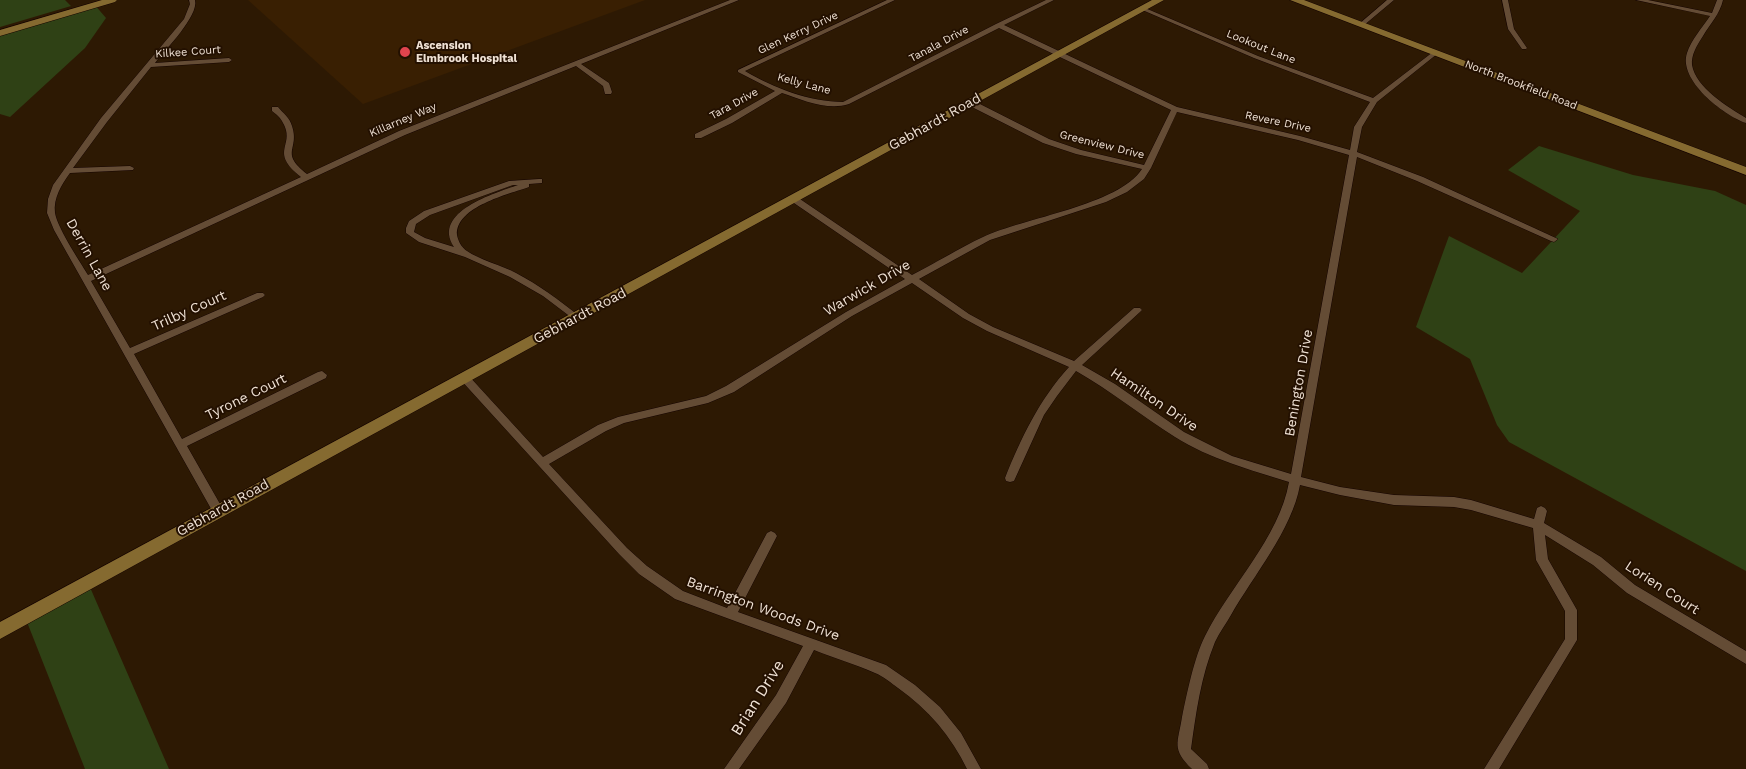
<!DOCTYPE html>
<style>
body{margin:0}
canvas{display:block;background:#2d1903}
</style>
<canvas width="1746" height="769"></canvas>
<script>
const c = document.querySelector('canvas').getContext('2d');
c.lineJoin = 'round';
function fillPath(path, color) { c.fillStyle = color; c.fill(path, 'evenodd'); }
function stroke(path, color, width, dash) { c.strokeStyle = color; c.lineWidth = width; c.lineCap = dash ? 'butt' : 'round'; c.setLineDash(dash || []); c.stroke(path); }
function label(font, color, halo, rows, align = 'center') {
  c.font = font + ' "Work Sans",sans-serif'; c.lineWidth = 4; c.setLineDash([]); c.textBaseline = 'middle'; c.strokeStyle = halo; c.fillStyle = color; for (const [text, x, y, turn = 0] of rows) {
    c.save(); c.translate(x, y); c.rotate((+turn || 0) * Math.PI / 180); c.textAlign = isNaN(turn) ? turn : align; if (halo) c.strokeText(text, 0, 0); c.fillText(text, 0, 0); c.restore();
  }
}
fillPath(new Path2D(`
 M248,0H645L363,104Z`), '#391f02');
fillPath(new Path2D(`
 M0,0H65L71,6L0,27Z
 M94,4L106,18L85,48L10,117L0,114V32Z
 M1539,146L1633,175L1715,191L1746,205V571L1509,442L1497,425L1470,359L1416,327L1449,236L1522,273L1580,211L1508,170Z
 M89,585L169,769H85L27,622Z`), '#2f4115');
const street = new Path2D(`
 M189,0H195C199,16 165,50 155,63L229,58L232,60L229,62L151,67L107,122L73,168L130,166L134,168L133,170L70,173C62,184 53,198 55,213C58,229 79,260 88,275L301,177C268,151 296,146 283,123C281,118 276,114 272,111V107H278C283,113 290,118 292,126C300,150 279,152 307,174L399,131L730,0H739L581,64L609,83L612,92L611,94H605L603,86L576,66L405,135L91,281L130,348L257,293H263L265,295L263,297L134,354L182,439L318,372L322,371L327,375L326,378L187,446L224,511L222,514L218,516L214,514L54,230L47,213L48,199L53,185L101,118L184,19L190,4Z
 M887,0H895L745,71C774,88 810,102 843,102L996,24L1046,0H1054L1004,25L1177,107L1300,136L1350,150L1354,127L1370,102L1254,58L1140,9L1145,8L1258,56L1373,98L1433,52H1437V54L1377,102L1362,127L1357,152L1423,177L1558,239L1554,242L1551,241L1417,181L1357,157L1301,477L1340,487L1394,495L1454,497L1471,500L1534,519L1537,508L1541,506L1545,508L1547,511L1544,523L1601,557L1635,585L1746,651V664L1627,593L1593,565L1545,535L1548,559L1577,610V640L1499,769H1484L1565,639V611L1536,560L1533,528L1471,510L1454,507L1394,505L1340,495L1300,485C1292,530 1253,576 1231,615C1226,624 1219,633 1215,642C1201,676 1196,713 1191,749L1207,764L1209,769H1192C1171,749 1178,743 1182,717C1187,693 1194,658 1205,636C1230,586 1279,538 1289,482C1251,470 1210,459 1175,437C1142,416 1111,391 1076,371L1057,396L1044,415L1014,481L1010,482L1006,481L1005,478C1021,438 1039,400 1069,367L987,331L963,318L912,283L852,316L734,392L708,403L624,423L606,431L549,464L627,548L647,566L683,591L727,608L767,533L771,531L775,533L777,536L738,612L886,665L915,685L940,707L961,733L981,769H967C951,736 928,709 898,688C891,683 883,676 875,673C855,664 834,658 814,650L786,703L739,769H724L776,695L803,646L675,599L639,574L619,554L459,378L460,375H468L543,457L598,425L618,417L706,396L726,386L846,312L905,279L791,201V197H797L912,275C936,263 959,248 983,237C1023,218 1119,205 1142,169L1076,154L1043,143L968,105V101H974L1049,139L1081,150L1144,165L1171,110L999,28L849,104C828,111 802,100 782,93L732,123L701,138H695V134L726,119L775,91L738,72V70ZM1177,112L1298,140L1349,155L1291,474L1232,456L1184,432L1115,384L1082,365L1140,312L1142,310L1140,308H1134L1074,361L993,327L969,314L919,279L990,240L1106,202L1127,192L1144,179L1151,168Z
 M1387,0H1394L1363,26H1359V24Z
 M1502,0H1508L1514,29L1527,48L1526,49H1522L1508,29Z
 M1636,0H1648L1712,13L1717,0H1723C1720,14 1710,24 1703,36C1697,45 1691,55 1692,65C1696,88 1728,107 1746,118V123C1723,115 1678,80 1687,53C1691,40 1702,28 1710,16Z
 M539,179H542V183L529,184V187C509,194 455,207 457,235C458,241 462,248 467,251C478,259 503,266 516,273C539,285 559,300 579,316L581,318L576,321L543,296L510,277L465,257L419,242L406,233V228L409,221L424,211L509,181ZM513,185H518C495,193 431,212 454,247L425,238L414,232L416,224L430,215Z`);
const secondary = new Path2D(`
 M102,0H117L115,2L0,36V30Z
 M1152,0H1164L0,639V622Z
 M1290,0H1304L1746,167V175Z`);
stroke(street, '#150400', 1);
stroke(secondary, '#150400', 1);
fillPath(street, '#644c35');
fillPath(secondary, '#856a30');
for (const [x, y, r, color] of [
 [405,52,6,"#e0444e"]
]) { const dot = new Path2D(); dot.arc(x, y, r, 0, 2 * Math.PI); c.fillStyle = color; c.fill(dot); stroke(dot, '#231000', 2); }
label('11px', '#efe1d4', '#231000', [
 ["Glen Kerry Drive",798,33,-25],
 ["Tanala Drive",939,44,-28],
 ["Lookout Lane",1261,47,22],
 ["Kilkee Court",188,52,-4],
 ["Kelly Lane",804,84,15],
 ["North Brookfield Road",1521,85,21],
 ["Tara Drive",734,104,-29],
 ["Killarney Way",403,120,-23],
 ["Revere Drive",1278,122,12],
 ["Greenview Drive",1102,145,14]
]);
label('bold 11px', '#efe1d4', '#231000', [
 ["Ascension",416,46],
 ["Elmbrook Hospital",416,59]
], 'left');
label('14px', '#efe1d4', '#231000', [
 ["Gebhardt Road",935,122,-29],
 ["Derrin Lane",89,255,61],
 ["Warwick Drive",867,288,-30],
 ["Trilby Court",189,311,-24],
 ["Gebhardt Road",580,316,-28],
 ["Benington Drive",1299,383,-80],
 ["Tyrone Court",246,397,-26],
 ["Hamilton Drive",1154,400,34],
 ["Gebhardt Road",223,508,-29],
 ["Lorien Court",1662,588,33],
 ["Barrington Woods Drive",763,609,20]
]);
label('16px', '#efe1d4', '#231000', [
 ["Brian Drive",758,698,-58]
]);
</script>
